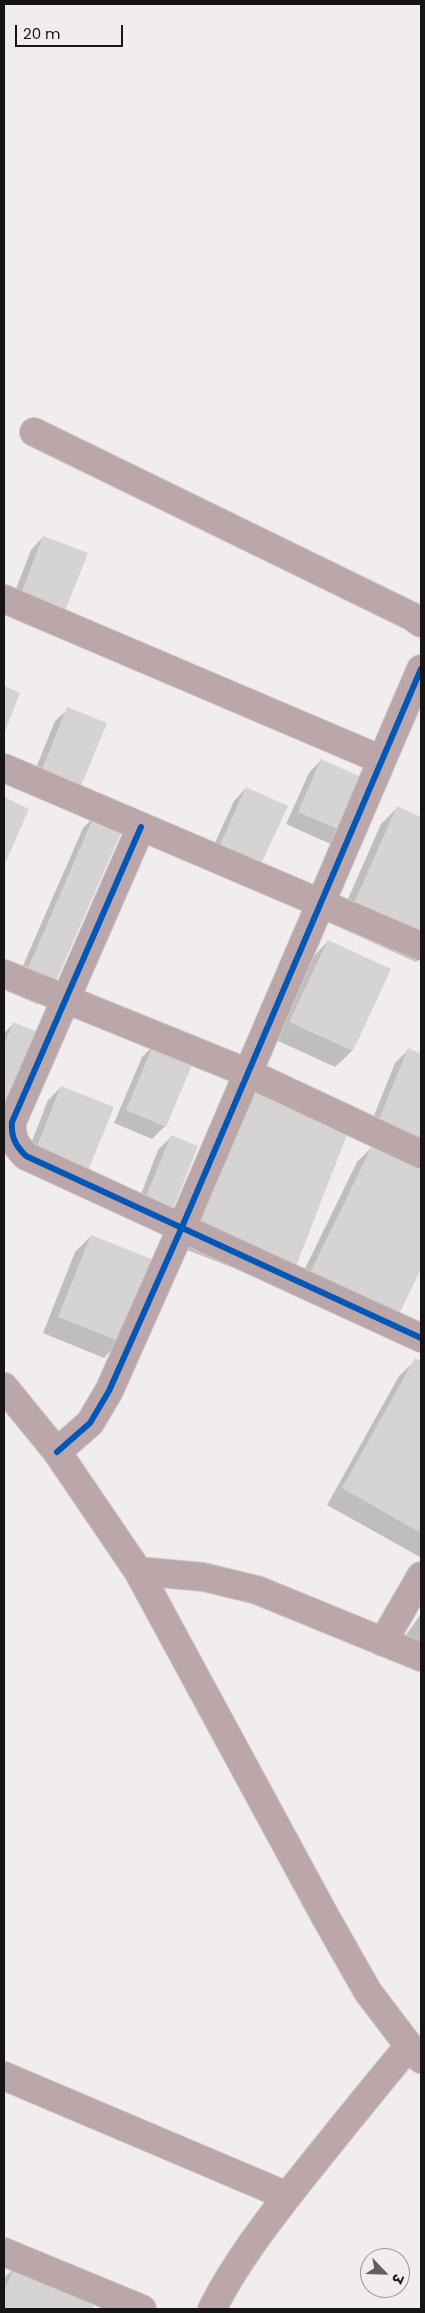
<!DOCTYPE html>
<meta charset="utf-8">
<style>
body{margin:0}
#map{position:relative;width:425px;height:2313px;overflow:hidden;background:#f1edee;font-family:Poppins,"Noto Sans Devanagari",sans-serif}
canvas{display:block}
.frame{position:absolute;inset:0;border:5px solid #161414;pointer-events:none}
.north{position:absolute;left:360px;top:2248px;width:50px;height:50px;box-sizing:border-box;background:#f2eced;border:1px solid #9a9696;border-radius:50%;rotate:114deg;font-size:14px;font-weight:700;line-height:20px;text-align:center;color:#161414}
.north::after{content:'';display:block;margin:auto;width:18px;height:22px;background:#636060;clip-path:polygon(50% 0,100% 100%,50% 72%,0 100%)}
.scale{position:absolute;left:15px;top:25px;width:108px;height:22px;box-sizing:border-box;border:2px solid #161414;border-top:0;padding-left:6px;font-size:15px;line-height:18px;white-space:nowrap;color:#161414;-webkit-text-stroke:4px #f2eced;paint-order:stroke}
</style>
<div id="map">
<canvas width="425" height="2313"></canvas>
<div class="frame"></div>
<div class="north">उ</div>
<div class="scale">20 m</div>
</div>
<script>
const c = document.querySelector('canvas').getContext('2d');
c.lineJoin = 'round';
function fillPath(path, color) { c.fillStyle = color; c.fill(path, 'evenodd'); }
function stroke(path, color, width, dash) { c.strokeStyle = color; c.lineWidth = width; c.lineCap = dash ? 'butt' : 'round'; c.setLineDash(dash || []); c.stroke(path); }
fillPath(new Path2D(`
 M43,537L64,610L9,607L31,550Z
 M68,709L64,805L27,790L55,721Z
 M321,760L371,782L335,846L286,824L309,773Z
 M246,788L245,880L206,862L234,801Z
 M4,799L27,809L4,863Z
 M398,807L421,818V957L416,962L336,926L381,824Z
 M96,815L50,991L37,1004L11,993L83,828Z
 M328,941L389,970L352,1051L335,1067L274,1039L312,958Z
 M13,1024L4,1114V1033Z
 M154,1045L193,1061L165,1126L152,1139L114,1123L142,1057Z
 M408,1050L421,1055V1155L367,1133L395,1063Z
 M61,1087L112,1108L23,1164L48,1100Z
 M237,1107L277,1285L182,1248Z
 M171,1137L196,1147L134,1212L158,1150Z
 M373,1146L421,1169V1266L398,1313L296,1287L357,1162Z
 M91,1236L120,1341L104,1358L43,1333L75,1252Z
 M416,1360L421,1363V1555L420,1557L327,1505L399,1376Z
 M421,1614V1646L406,1635Z
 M15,2267L94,2302L90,2309H4V2278Z`), '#0003');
fillPath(new Path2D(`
 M43,536L88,553L65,611L21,594Z
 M4,686L20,693L4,734Z
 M67,707L107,723L78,793L39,777Z
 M321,759L372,782L349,834L298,812Z
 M246,787L288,806L259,868L218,849Z
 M4,797L29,809L4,866Z
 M397,806L421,817V941L351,910Z
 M95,814L124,826L51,992L23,980Z
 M328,940L391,969L353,1051L289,1022Z
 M13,1022L37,1032L4,1117V1046Z
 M154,1043L194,1060L166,1127L126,1110Z
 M408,1048L421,1054V1137L379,1120Z
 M61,1086L114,1107L88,1171L35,1151Z
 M253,1089L350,1127L295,1269L197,1232Z
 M171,1135L198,1146L173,1209L145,1199Z
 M373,1144L421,1168V1269L399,1314L311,1271Z
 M91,1235L154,1260L121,1342L58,1317Z
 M415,1358L421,1361V1533L342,1488Z
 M15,2266L95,2301L92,2309H4V2291Z`), '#d6d3d3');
const minor = new Path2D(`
 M34,432L413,617L421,623
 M4,599L382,760
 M4,768L421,946
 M141,827L12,1122C11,1137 15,1145 26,1156L421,1338
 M4,974L248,1073L421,1154
 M4,1387L57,1452L138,1571L326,1918L368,1992L409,2046L421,2059
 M57,1452L90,1423L109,1391L182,1227L421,669
 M138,1571L203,1577L257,1590L421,1657
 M383,1642L421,1576
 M4,2076L287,2196
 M4,2252L142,2309
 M212,2309C236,2262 267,2222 300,2180C336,2135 372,2090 409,2046`);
stroke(minor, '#cdcbcb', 30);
stroke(minor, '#bba6a9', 28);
stroke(new Path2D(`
 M141,827L12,1122C11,1137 15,1145 26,1156L421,1338
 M57,1452L90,1423L109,1391L182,1227L421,669`), '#0057b8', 6);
</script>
